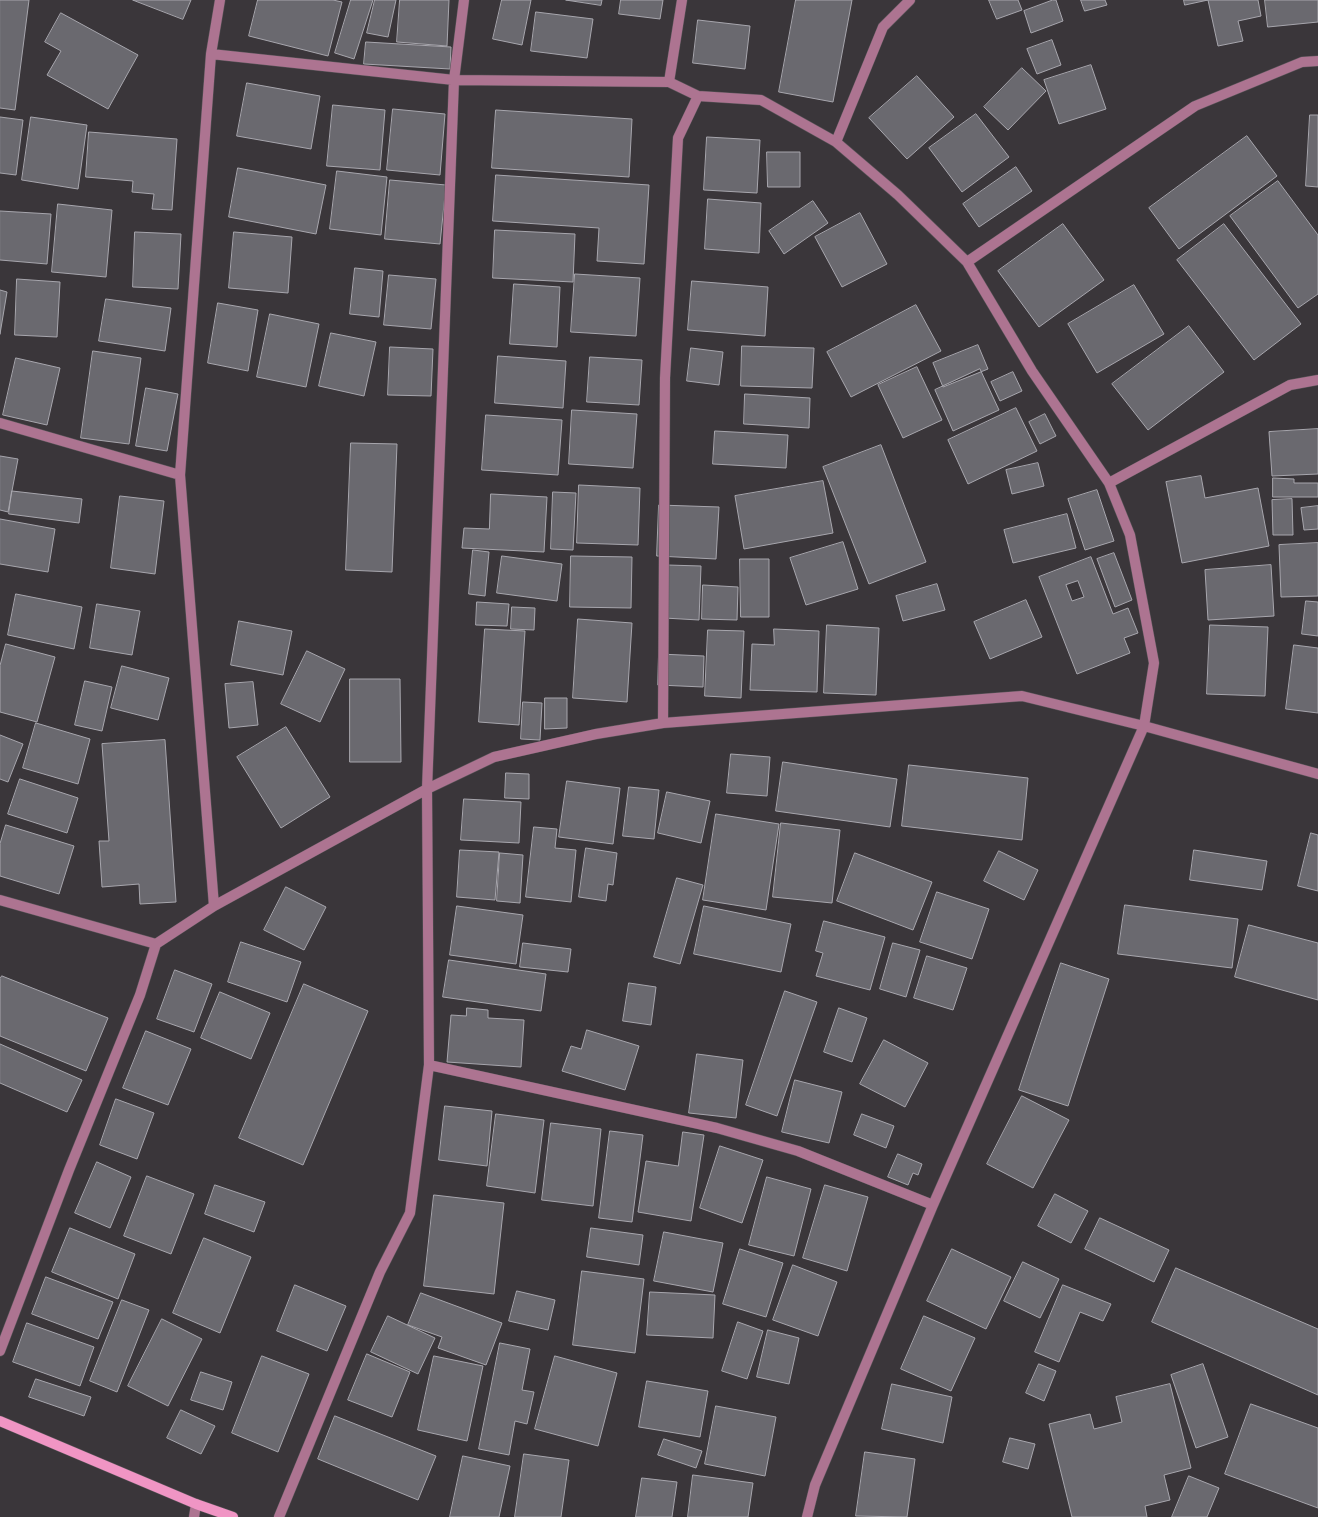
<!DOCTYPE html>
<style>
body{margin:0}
canvas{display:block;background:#3a363a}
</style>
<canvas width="1318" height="1517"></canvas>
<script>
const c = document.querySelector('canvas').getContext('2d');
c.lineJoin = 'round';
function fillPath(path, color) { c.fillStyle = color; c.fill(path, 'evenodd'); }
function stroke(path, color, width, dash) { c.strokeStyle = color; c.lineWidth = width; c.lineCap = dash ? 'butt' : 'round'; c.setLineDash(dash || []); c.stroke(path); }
const building = new Path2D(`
 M0,0H29L15,110L0,108Z
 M133,0H191L183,19Z
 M258,0H333L342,2L328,56L249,36Z
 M351,0H373L354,59L335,53Z
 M375,0H396L388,37L367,33Z
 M400,0H449L447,46L397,42Z
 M502,0H531L522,45L493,39Z
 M566,0H602L601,5Z
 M621,0H663L660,19L619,14Z
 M796,0H852L833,102L779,92Z
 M989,0H1018L1022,10L997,19Z
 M1053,0H1056L1063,21L1031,33L1024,11Z
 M1081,0H1105L1107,5L1085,11Z
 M1184,0H1258L1261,16L1238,21L1243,41L1218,46L1208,0L1185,5Z
 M1265,0H1318V22L1268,27Z
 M536,12L593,19L587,58L531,51Z
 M61,13L138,55L108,109L47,75L61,51L45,42Z
 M698,20L750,26L745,69L693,63Z
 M1052,40L1061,65L1037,74L1027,49Z
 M366,42L451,47L450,69L364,64Z
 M1091,65L1106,109L1059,124L1044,80Z
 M1022,68L1046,91L1008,130L984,107Z
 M917,76L954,117L907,159L869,118Z
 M247,83L320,96L311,149L237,136Z
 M333,105L385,110L380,170L327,166Z
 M393,109L445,114L440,175L387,170Z
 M496,110L632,119L629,177L492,168Z
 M976,114L1009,157L962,192L929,148Z
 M1310,115H1318V187L1306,186Z
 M0,117L23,120L16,175L0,173Z
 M31,117L87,125L78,189L22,180Z
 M89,132L177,139L172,210L152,209L154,194L132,192L133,181L86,177Z
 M1247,136L1277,176L1179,249L1149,208Z
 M707,137L760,140L757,193L704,190Z
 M767,152H800V187H768Z
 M1016,167L1032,191L979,227L963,204Z
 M238,168L326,185L316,234L229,217Z
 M337,171L387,177L381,235L330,229Z
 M496,175L649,185L644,264L597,261L599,228L493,221Z
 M390,180L446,185L440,244L385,239Z
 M1278,181L1318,235V294L1298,308L1230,216Z
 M708,199L761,203L759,253L705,249Z
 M813,201L828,223L784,254L769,231Z
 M58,204L112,210L106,277L52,272Z
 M0,211L51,214L47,264L0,260Z
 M860,213L887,264L842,287L815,237Z
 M1063,224L1104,280L1039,327L998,271Z
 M1224,224L1301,324L1254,360L1177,260Z
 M495,230L575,234L573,282L493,278Z
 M135,232L181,234L178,289L133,287Z
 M234,232L292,237L288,293L229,288Z
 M355,268L383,271L379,317L350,314Z
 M575,274L640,278L636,336L571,332Z
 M389,275L436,279L431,329L384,325Z
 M17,279L60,282L57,337L15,335Z
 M692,281L768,287L765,336L688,330Z
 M514,284L560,287L557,347L510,344Z
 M1134,285L1164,334L1097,373L1068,324Z
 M0,290L7,292L0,334Z
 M106,299L171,308L165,351L99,341Z
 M218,303L258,310L248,371L208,363Z
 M916,305L941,351L851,397L827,352Z
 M270,314L319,324L306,387L257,377Z
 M1189,326L1224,372L1148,430L1112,384Z
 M331,333L376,342L364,396L319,386Z
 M978,345L988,369L943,387L933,363Z
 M742,346L814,348L812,388L741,386Z
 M390,347L433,349L431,396L388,395Z
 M691,348L723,352L719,385L687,381Z
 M93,351L141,358L129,444L81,438Z
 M498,356L566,361L563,408L495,403Z
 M590,357L642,360L639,405L587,402Z
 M16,358L60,368L47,425L3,415Z
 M917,367L942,420L903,438L878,385Z
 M980,369L999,410L953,431L935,390Z
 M1013,372L1022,391L1000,401L991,382Z
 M146,388L178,394L167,451L136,446Z
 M745,394L810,398L809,428L744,424Z
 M1016,408L1037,451L968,484L948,440Z
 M572,410L637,414L633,468L569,464Z
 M1045,414L1056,436L1040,444L1029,422Z
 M486,415L562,420L558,475L482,470Z
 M1318,429V474L1272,476L1269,432Z
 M715,431L788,435L786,468L713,464Z
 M351,443L397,444L392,572L346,570Z
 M881,445L926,562L869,584L823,467Z
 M0,456L18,459L8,512L0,510Z
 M1038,463L1044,486L1012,494L1006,470Z
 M1201,476L1205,498L1258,488L1269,546L1182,563L1166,482Z
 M1273,478L1294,479V483H1318V497H1273Z
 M823,481L833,533L744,549L735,496Z
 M579,485L640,488L638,545L577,543Z
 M1097,490L1114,541L1085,550L1068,499Z
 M12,491L82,499L79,523L9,514Z
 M553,492L576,493L573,550L551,549Z
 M491,494L547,497L544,552L462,548L464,528L489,529Z
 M120,496L164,501L155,574L111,568Z
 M1292,499L1293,535H1273L1272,500Z
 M659,505L719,507L716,559L657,556Z
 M1318,506V529L1304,530L1301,508Z
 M1067,514L1076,548L1013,563L1004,530Z
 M0,519L55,529L48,572L0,564Z
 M843,542L858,589L806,605L790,558Z
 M1318,543V596L1281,597L1279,545Z
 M473,550L489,552L485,596L469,594Z
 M1114,553L1132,600L1115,607L1097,559Z
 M502,556L562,564L557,601L497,593Z
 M571,556L632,557L631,608L570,607Z
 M1091,557L1113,614L1128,608L1138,633L1124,638L1130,653L1077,674L1039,577ZM1078,581L1084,597L1072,601L1066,585Z
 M740,559H769V617H741Z
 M667,565L701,566L699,620L664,618Z
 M1271,565L1274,616L1208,620L1205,570Z
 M937,584L945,610L903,621L896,596Z
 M703,585L738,587L737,620L702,619Z
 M16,594L82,607L74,649L8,635Z
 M1026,600L1042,637L990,659L974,622Z
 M1306,601L1318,602V636L1302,634Z
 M477,602L509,604L507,626L476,625Z
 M97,604L140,611L132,655L90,648Z
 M512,607L535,608L534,630L511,629Z
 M578,619L632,623L627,702L573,698Z
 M239,621L292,631L283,675L231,665Z
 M827,625L879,628L876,695L824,693Z
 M1210,625L1268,627L1265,696L1207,694Z
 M485,629L525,631L519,725L479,722Z
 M774,629L819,631L817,692L750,690L752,644L774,645Z
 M708,630L744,631L741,698L705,696Z
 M6,644L55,657L37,722L0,712V666Z
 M1294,645L1318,648V713L1286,709Z
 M307,651L345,669L320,722L281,704Z
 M659,654L704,656L703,687L658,685Z
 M122,666L169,678L158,720L111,708Z
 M350,679H400L401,762H350Z
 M85,681L112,687L102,731L75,725Z
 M253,682L258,725L229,728L225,684Z
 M545,698H567V728L545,729Z
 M523,702L542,703L540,740L521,739Z
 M36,723L90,739L78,784L23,768Z
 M286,727L330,797L281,828L237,757Z
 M0,735L23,744L8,782L0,779Z
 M165,740L176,902L140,904L139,884L102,887L99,841H109L102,744Z
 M731,754L770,757L767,796L727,793Z
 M783,762L897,779L890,827L776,811Z
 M909,765L1028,778L1022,840L902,826Z
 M506,773L529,774V799L505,798Z
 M20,779L78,798L67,833L8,814Z
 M567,781L620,788L613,844L559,837Z
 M629,787L659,790L654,839L623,836Z
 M667,792L710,801L701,843L658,833Z
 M464,799L521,802L519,843L461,840Z
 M716,814L779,824L766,910L703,900Z
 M781,823L840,830L832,903L773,897Z
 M6,825L74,846L59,894L0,876V844Z
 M534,827L557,829L555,848L576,850L571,902L526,897Z
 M1311,833L1318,835V891L1298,886Z
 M586,848L617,853L613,885L608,884L606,901L579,897Z
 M460,850L499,852L495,900L457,897Z
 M1194,850L1267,861L1262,890L1190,880Z
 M999,851L1038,870L1024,900L984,881Z
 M500,853L523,855L520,903L497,901Z
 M855,853L932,882L913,930L837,901Z
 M677,878L703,885L680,964L654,957Z
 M286,887L326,907L304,950L264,930Z
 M937,892L989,909L972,959L920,942Z
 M1125,905L1238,919L1232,968L1118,954Z
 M457,906L523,915L516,964L450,955Z
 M704,906L791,924L781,972L694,954Z
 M824,921L885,937L870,990L816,976L823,953L816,951Z
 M1249,925L1318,943V1000L1235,977Z
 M241,942L301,962L287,1002L228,982Z
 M523,943L571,949L568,972L520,967Z
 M893,943L920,950L906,997L880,989Z
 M927,956L967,968L953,1010L914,998Z
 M449,960L546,974L541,1011L443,997Z
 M1061,963L1109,979L1068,1106L1019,1090Z
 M175,970L212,984L194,1032L157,1019Z
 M2,976L108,1018L86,1071L0,1036V979Z
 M629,983L656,987L651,1025L623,1021Z
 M304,984L368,1011L303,1165L239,1138Z
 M785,991L817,1002L777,1116L746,1105Z
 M220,992L270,1013L251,1059L201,1038Z
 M467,1008L488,1010V1018L524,1020L521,1067L447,1062L451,1015L466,1016Z
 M839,1008L867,1018L852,1062L824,1052Z
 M587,1030L639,1046L625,1090L562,1071L571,1046L581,1049Z
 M146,1031L191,1049L168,1105L123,1088Z
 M884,1040L928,1063L905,1107L860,1084Z
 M0,1044L82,1080L67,1112L0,1083Z
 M697,1054L743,1060L736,1118L689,1113Z
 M795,1080L842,1092L829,1143L782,1132Z
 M1022,1096L1069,1120L1033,1188L987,1164Z
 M116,1099L154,1113L137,1159L100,1145Z
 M445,1106L492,1111L487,1166L439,1160Z
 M496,1114L544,1120L535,1193L487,1186Z
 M862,1114L894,1126L886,1148L854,1135Z
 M551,1123L601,1129L593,1206L542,1200Z
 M610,1131L643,1135L632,1222L599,1218Z
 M683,1132L704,1135L691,1221L638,1212L646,1161L678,1166Z
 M720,1146L763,1160L742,1223L700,1208Z
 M898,1154L922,1164L918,1175L913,1173L908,1185L888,1177Z
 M97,1162L131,1177L110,1228L75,1213Z
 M147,1176L194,1194L171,1254L124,1236Z
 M767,1177L811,1189L794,1256L749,1245Z
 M215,1185L265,1202L254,1232L205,1214Z
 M825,1185L868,1197L847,1271L803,1258Z
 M1055,1194L1088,1211L1071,1243L1038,1226Z
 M434,1195L504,1203L494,1294L424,1286Z
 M1100,1218L1169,1250L1154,1282L1085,1249Z
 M70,1228L135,1254L118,1299L52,1272Z
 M591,1228L643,1235L639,1265L587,1257Z
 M664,1232L723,1243L713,1292L654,1281Z
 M204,1238L251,1257L220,1333L173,1313Z
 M740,1249L783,1263L766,1317L723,1304Z
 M952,1249L1011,1277L986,1329L927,1301Z
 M1023,1262L1059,1279L1040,1318L1004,1301Z
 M793,1265L837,1282L818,1336L773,1320Z
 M1176,1268L1318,1329V1395L1152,1322Z
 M582,1271L644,1279L635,1353L573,1345Z
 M46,1277L113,1302L98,1339L32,1314Z
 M295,1285L346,1306L327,1351L277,1331Z
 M1063,1285L1111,1304L1103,1321L1080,1312L1059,1362L1035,1352Z
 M517,1291L555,1300L548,1330L509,1321Z
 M650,1292L715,1295L713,1338L647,1335Z
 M421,1293L502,1323L486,1365L438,1348L442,1337L408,1325Z
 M122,1300L149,1310L117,1392L90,1381Z
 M388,1316L435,1338L418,1374L371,1352Z
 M924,1316L975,1338L951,1391L901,1369Z
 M162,1319L202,1339L168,1406L128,1386Z
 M738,1322L763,1331L747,1379L722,1371Z
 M27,1323L94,1347L80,1386L13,1362Z
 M768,1330L799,1338L789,1384L757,1377Z
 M500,1343L530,1349L522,1390L534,1392L527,1424L515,1421L509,1455L479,1449Z
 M367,1354L410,1372L392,1417L348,1400Z
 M262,1356L309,1374L278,1452L232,1433Z
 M434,1356L483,1366L467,1441L418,1430Z
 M555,1356L617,1373L598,1446L535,1429Z
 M1039,1364L1056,1371L1044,1401L1026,1393Z
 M1203,1364L1228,1437L1196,1448L1171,1375Z
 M201,1372L232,1382L223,1410L191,1400Z
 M36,1379L91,1397L84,1416L29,1397Z
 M647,1381L708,1391L700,1437L639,1427Z
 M892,1384L952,1397L943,1443L882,1429Z
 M1170,1384L1191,1468L1164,1475L1170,1500L1145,1506L1147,1517H1072L1049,1424L1090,1414L1094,1429L1122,1422L1116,1397Z
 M1251,1404L1318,1428V1508L1225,1474Z
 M716,1406L776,1417L765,1476L705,1464Z
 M181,1410L215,1426L201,1454L167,1438Z
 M335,1416L436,1456L418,1500L318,1459Z
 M1010,1438L1035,1444L1028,1469L1003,1462Z
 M664,1439L702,1451L696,1468L658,1455Z
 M865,1452L915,1459L907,1517L856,1516Z
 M524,1454L569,1460L561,1517H515Z
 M463,1456L510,1466L499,1517H450Z
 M693,1475L753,1483L748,1517H688Z
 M1189,1476L1219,1488L1207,1517H1172Z
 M642,1478L677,1482L672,1517H636Z`);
fillPath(building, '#6a696f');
stroke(building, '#a7a6ad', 1);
const minor = new Path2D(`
 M211,54L454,80L669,82L698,96L761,100L836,142L898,195L967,262L1032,371L1109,483L1130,535L1154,663L1144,726L933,1205L815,1485L807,1517
 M669,82L682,0
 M836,142L883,27L910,0
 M967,262L1195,106L1302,62L1318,61
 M0,423L180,475
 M1109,483L1290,385L1318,380
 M663,723L665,378L678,138L698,96
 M0,900L156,944L214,906L427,789L494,757L596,734L663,723L1022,696L1144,726L1318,774
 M214,906L180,475L211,54L220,0
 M429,1065L717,1128L798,1151L933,1205
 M0,1351L69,1170L140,995L156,944
 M279,1517L380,1272L410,1213L429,1065L427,789L454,80L464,0`);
const tertiary = new Path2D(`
 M194,1517L196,1504`);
const secondary = new Path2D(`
 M0,1421L196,1504L233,1517`);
stroke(minor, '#585458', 11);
stroke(tertiary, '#585458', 11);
stroke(secondary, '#585458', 11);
stroke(minor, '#ad7491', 10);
stroke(tertiary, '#ad7491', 10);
stroke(secondary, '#f095c4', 10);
</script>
